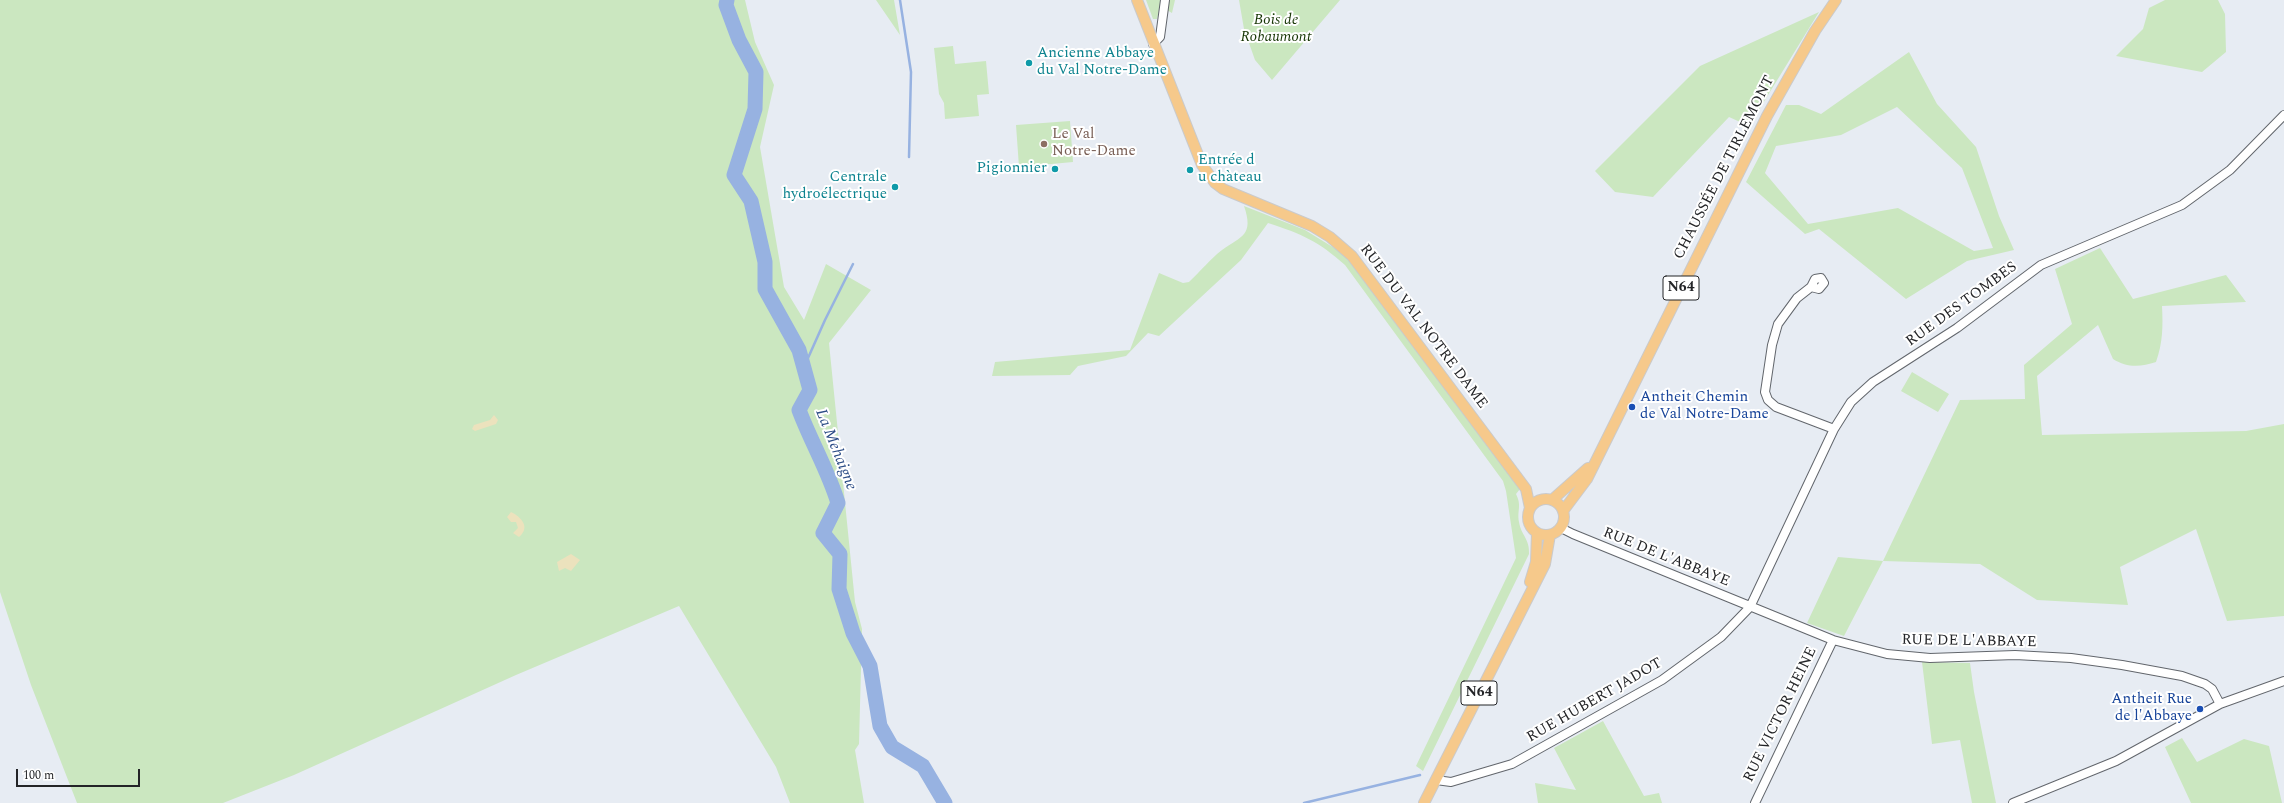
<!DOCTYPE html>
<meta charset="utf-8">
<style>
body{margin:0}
#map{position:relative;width:2284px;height:803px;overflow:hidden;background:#e7ecf3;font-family:Spectral,serif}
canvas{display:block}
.scale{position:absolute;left:16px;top:769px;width:124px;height:18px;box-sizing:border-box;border:2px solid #232427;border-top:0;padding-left:5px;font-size:12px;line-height:14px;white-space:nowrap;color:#232427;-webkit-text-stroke:3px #fff;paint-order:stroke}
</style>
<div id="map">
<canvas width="2284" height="803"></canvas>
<div class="scale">100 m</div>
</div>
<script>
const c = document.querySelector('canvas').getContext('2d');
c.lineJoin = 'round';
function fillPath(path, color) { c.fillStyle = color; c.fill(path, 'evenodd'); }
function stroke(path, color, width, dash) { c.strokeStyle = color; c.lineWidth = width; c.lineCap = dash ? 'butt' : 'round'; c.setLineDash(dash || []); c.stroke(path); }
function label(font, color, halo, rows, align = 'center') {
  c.font = font + ' Spectral,serif'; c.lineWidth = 4; c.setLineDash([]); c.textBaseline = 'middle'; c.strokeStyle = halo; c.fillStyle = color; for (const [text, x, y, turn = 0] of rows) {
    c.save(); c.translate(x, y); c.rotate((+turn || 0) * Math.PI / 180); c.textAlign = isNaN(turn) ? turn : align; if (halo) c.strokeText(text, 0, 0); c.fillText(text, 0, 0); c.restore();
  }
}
fillPath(new Path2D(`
 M0,0H745L755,42L774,85L760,147L784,287L804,320L826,264L871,290L829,343L855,602L862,629L859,744L855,750L864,803H790L776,767L679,606L516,675L294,775L223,803H77L31,685L0,592Z
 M876,0H894L900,35Z
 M1146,0H1175L1172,13L1160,6L1157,19H1153Z
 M1239,0H1340L1272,80L1255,60L1244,29Z
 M2165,0H2218L2225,14L2226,52L2202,72L2116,56L2143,29L2149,8Z
 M1819,12L1749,126L1729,117L1653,197L1615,192L1595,171L1700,66Z
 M953,46L955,64L986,61L989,94L977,95L979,116L945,119L944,103L939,94L934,48Z
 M1909,52L1937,104L1976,147L1999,216L2014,250L1967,261L1906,299L1819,229L1805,234L1746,182L1786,105H1799L1821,114ZM1897,107L1962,168L1993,248L1974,251L1898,208L1808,224L1765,173L1776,146L1841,135Z
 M1070,121L1073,162L1019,167L1016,125Z
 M1244,206L1305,230L1344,254L1520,489L1516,494C1522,506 1517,510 1519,522C1521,535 1530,539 1529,554L1423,771L1416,766L1516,558L1506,491L1503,481L1345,265C1318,241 1302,234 1268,223L1241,260L1159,336L1148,333L1126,356L1078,366L1070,375L992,376L995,362L1130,350L1159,273L1183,283L1189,282C1200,272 1210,259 1222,250C1242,236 1254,235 1244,206Z
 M2100,248L2133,299L2226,275L2246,302L2162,306C2163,326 2163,342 2156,362C2141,367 2127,368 2113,359L2098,325L2037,376L2042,435L2246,431L2284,424V616L2227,621L2196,529L2120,567L2128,605L2037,600L1980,564L1883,561L1844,636L1807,623L1838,557L1883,561L1960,400L2025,399L2024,365L2072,324L2055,269Z
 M1912,372L1949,394L1938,412L1901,391Z
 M1922,662L1970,663L1974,692L1996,803H1972L1960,740L1932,744Z
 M1603,721L1644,796L1659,793L1662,803H1538L1535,783L1576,790L1554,748Z
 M2182,738L2197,762L2244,739L2269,746L2282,803H2191L2165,747Z`), '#cbe7c0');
fillPath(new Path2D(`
 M494,415L498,420L496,424L475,431L472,429L474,425L490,420Z
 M511,512C521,517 531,527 519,537L513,533L518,528L516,522H511L507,517Z
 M571,554L580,560L571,571L565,568L559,571L557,562Z`), '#ece2bd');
stroke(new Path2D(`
 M900,0L911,72L909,157
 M804,367L825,320L853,264
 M1304,803L1420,775`), '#97b2e1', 2.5);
stroke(new Path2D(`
 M727,0L726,5L739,40L756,72L755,109L734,175L751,201L765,262V289L799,350L810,390L799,410C811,442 828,470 838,503L823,533L840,554L839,589L853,633L870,666L880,726L892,747L923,766L945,803`), '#97b2e1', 15);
const minor = new Path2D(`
 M1153,44L1160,37L1165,0
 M1811,287L1815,279L1821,278L1824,283L1819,289L1811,287L1797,298L1778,324L1772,345L1765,392L1768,400L1776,407L1834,429
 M1561,528L1573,534L1833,640L1887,654L1930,658L2015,655L2071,658L2122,665L2182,676L2205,684L2212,689L2220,704
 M1436,780L1451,782L1512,764L1662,680L1721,637L1750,607L1834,429L1851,402L1873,382L1957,328L2041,265L2182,205L2230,170L2284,115
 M1755,803L1833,640
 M2013,803L2116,761L2220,704L2284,681`);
const major = new Path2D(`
 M1137,0L1202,165L1215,183L1223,189L1312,226L1330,237L1352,256L1526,489L1530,508
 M1528 517a18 18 0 1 1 36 0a18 18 0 1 1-36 0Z
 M1552,500L1588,468
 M1563,511L1587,479L1767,116L1815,31L1836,0
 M1530,582L1536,562L1537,533
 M1424,803L1545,564L1550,535`);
stroke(minor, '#62666c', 10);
stroke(major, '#cacacb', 12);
stroke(minor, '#fff', 8);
stroke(major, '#f6c98b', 10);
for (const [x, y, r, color] of [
 [1029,63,4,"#0f9aa8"],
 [1044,144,4,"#8d6e63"],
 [1055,169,4,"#0f9aa8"],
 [1190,170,4,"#0f9aa8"],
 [895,187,4,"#0f9aa8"],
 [1632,407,4,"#1a4fb4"],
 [2200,709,4,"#1a4fb4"]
]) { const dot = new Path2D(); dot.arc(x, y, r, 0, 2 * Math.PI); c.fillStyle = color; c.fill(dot); stroke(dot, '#fff', 1.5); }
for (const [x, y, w] of [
 [1681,288,36],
 [1479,693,36]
]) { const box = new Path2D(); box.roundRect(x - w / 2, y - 12, w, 24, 3); c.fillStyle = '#fff'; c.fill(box); stroke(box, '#232427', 1); }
label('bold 14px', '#232427', null, [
 ["N64",1681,288],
 ["N64",1479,693]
]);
label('italic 15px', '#163504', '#fff', [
 ["Bois de",1276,21],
 ["Robaumont",1276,38]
]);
label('15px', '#0d838f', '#fff', [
 ["Ancienne Abbaye",1037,54],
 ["du Val Notre-Dame",1037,71],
 ["Entrée d",1198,161],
 ["u chàteau",1198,178],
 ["Pigionnier",1047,169,"right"],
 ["Centrale",887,178,"right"],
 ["hydroélectrique",887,195,"right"]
], 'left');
label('15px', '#785e54', '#fff', [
 ["Le Val",1052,135],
 ["Notre-Dame",1052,152]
], 'left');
label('15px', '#232427', '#fff', [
 ["CHAUSSÉE DE TIRLEMONT",1725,168,-63],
 ["RUE DES TOMBES",1962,305,-36],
 ["RUE DU VAL NOTRE DAME",1423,327,53],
 ["RUE DE L'ABBAYE",1666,558,22],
 ["RUE DE L'ABBAYE",1969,642,1],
 ["RUE HUBERT JADOT",1595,701,-30],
 ["RUE VICTOR HEINE",1781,715,-64]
]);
label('15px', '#164399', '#fff', [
 ["Antheit Chemin",1640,398],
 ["de Val Notre-Dame",1640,415],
 ["Antheit Rue",2192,700,"right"],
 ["de l'Abbaye",2192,717,"right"]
], 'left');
label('italic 16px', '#2c4d86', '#fff', [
 ["La Mehaigne",835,450,68]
]);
</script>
